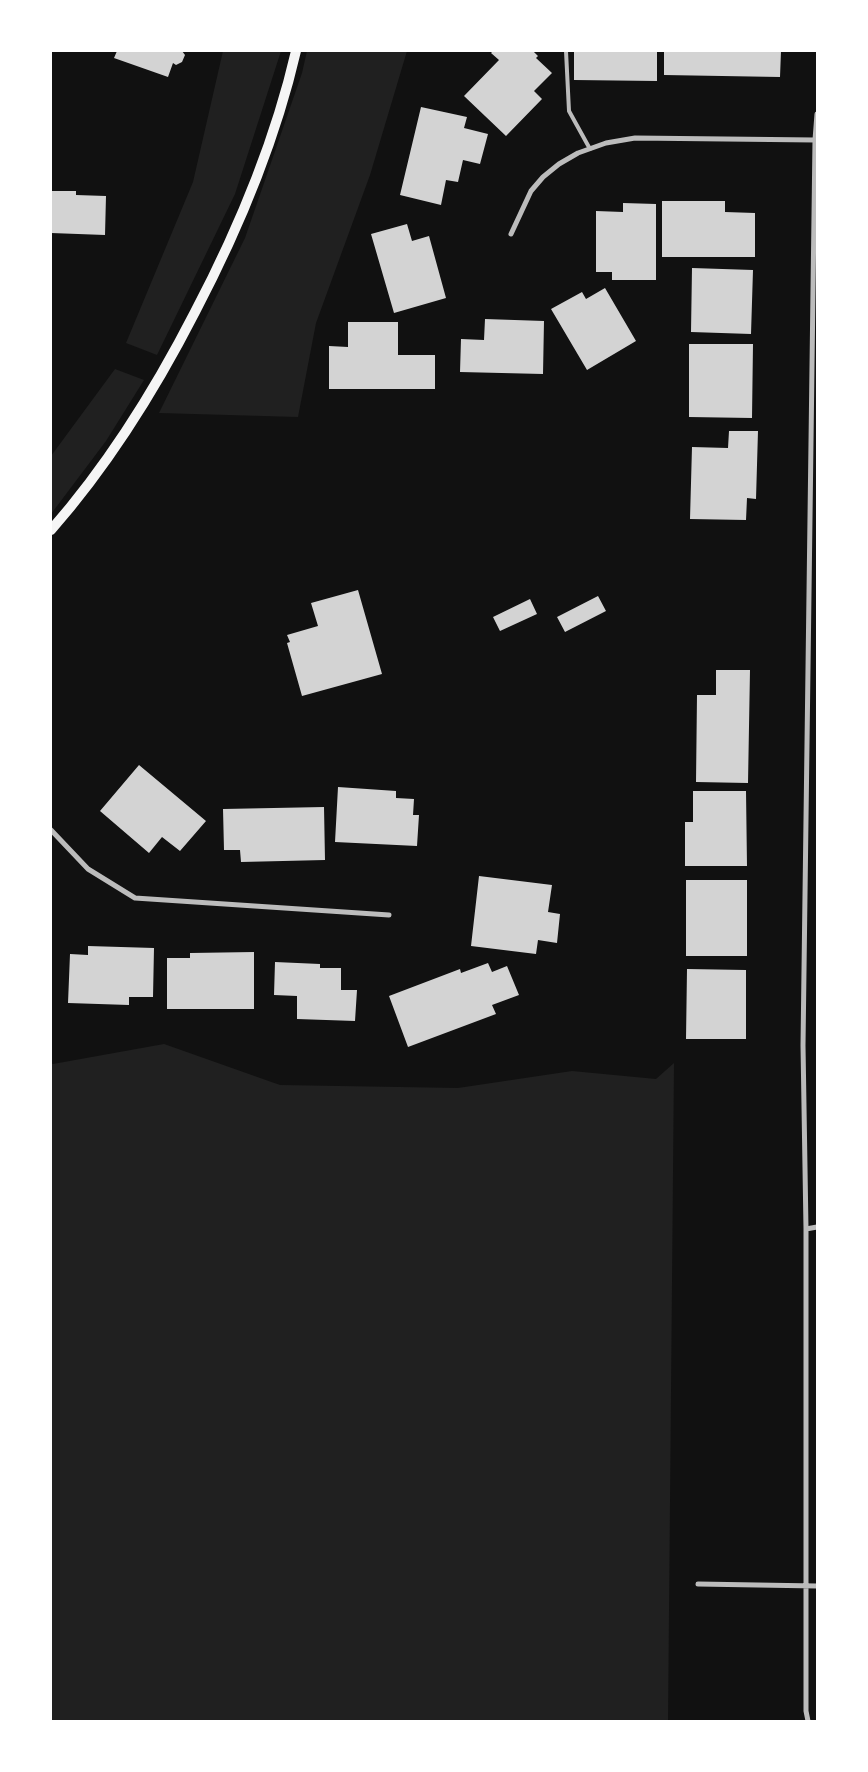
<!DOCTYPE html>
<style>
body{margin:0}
#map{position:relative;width:868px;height:1772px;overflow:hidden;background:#111;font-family:Figtree,sans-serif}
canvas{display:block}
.frame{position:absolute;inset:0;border:52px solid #fff;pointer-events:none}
</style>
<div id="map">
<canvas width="868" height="1772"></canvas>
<div class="frame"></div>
</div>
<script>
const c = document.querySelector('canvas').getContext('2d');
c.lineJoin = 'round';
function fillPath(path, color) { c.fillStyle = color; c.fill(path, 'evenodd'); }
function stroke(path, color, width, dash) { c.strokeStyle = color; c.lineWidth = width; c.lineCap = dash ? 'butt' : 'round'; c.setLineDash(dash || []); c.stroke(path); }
fillPath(new Path2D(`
 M223,51H281L235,194L157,355L126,343L193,182Z
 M307,51H407L370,175L316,323L298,417L159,413L245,238L302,73Z
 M115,369L144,380L106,441L51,514V456Z
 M164,1044L280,1085L458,1088L572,1071L656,1079L674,1063L668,1721H51V1063L53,1064Z`), '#202020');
fillPath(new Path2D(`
 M117,51H182L185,55L182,62L176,65L173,63L168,77L114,58Z
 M493,51H533L538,56L536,58L552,73L534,91L542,99L506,136L464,96L499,60L491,53Z
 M574,51H657V81L574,80Z
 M664,51H781L780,77L664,75Z
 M421,107L467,117L464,128L488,134L480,164L463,160L458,182L446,180L441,205L400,195Z
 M51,191H76V195L106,196L105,235L51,233Z
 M662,201H725V212L755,213V257H662Z
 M623,203L656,204V280H612V272H596V211L623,212Z
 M407,224L412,241L429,236L446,298L394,313L371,234Z
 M692,268L753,270L751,334L691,332Z
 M605,288L636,341L587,370L551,309L582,292L586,299Z
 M485,319L544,321L543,374L460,372L461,339L484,340Z
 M348,322H398V355H435V389H329V346L348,347Z
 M689,344H753L752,418L689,417Z
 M729,431H758L756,499L747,498L746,520L690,519L692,447L728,448Z
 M358,590L382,674L302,696L287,643L290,642L287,635L318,626L311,603Z
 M598,596L606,611L565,632L557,617Z
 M530,599L537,614L500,631L493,617Z
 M716,670H750L748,783L696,782L697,695H716Z
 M139,765L206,821L180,851L162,837L149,853L100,811Z
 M338,787L396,791V798L414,799L413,815H419L417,846L335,842Z
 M693,791H746L747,866H685V822H693Z
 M324,807L325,860L241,862L240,850H224L223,809Z
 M479,876L552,885L548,912L560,914L557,943L538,940L536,954L471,946Z
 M686,880H747V956H686Z
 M88,946L154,948L153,997H129V1005L68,1003L70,954L88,955Z
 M254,952V1009H167V958H190V953Z
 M275,962L320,964V968H341V990H357L355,1021L297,1019V996L274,995Z
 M488,963L492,972L507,966L519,995L492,1005L496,1014L408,1047L389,996L460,969L461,973Z
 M687,969L746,970V1039H686Z`), '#d3d3d3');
stroke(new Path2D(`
 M566,51L569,111L590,149`), '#bcbcbc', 4);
stroke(new Path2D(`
 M511,234L531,191L543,177L559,164L578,153L606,143L635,138L815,140
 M51,830L88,869L135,898L389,915
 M806,1229L817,1227
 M698,1584L817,1586
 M808,1721L806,1711V1229L803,1045L815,140L817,114`), '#bcbcbc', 5);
stroke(new Path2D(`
 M51,530C109,464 155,390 195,312C238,230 275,142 296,51`), '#f5f5f5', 10);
</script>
